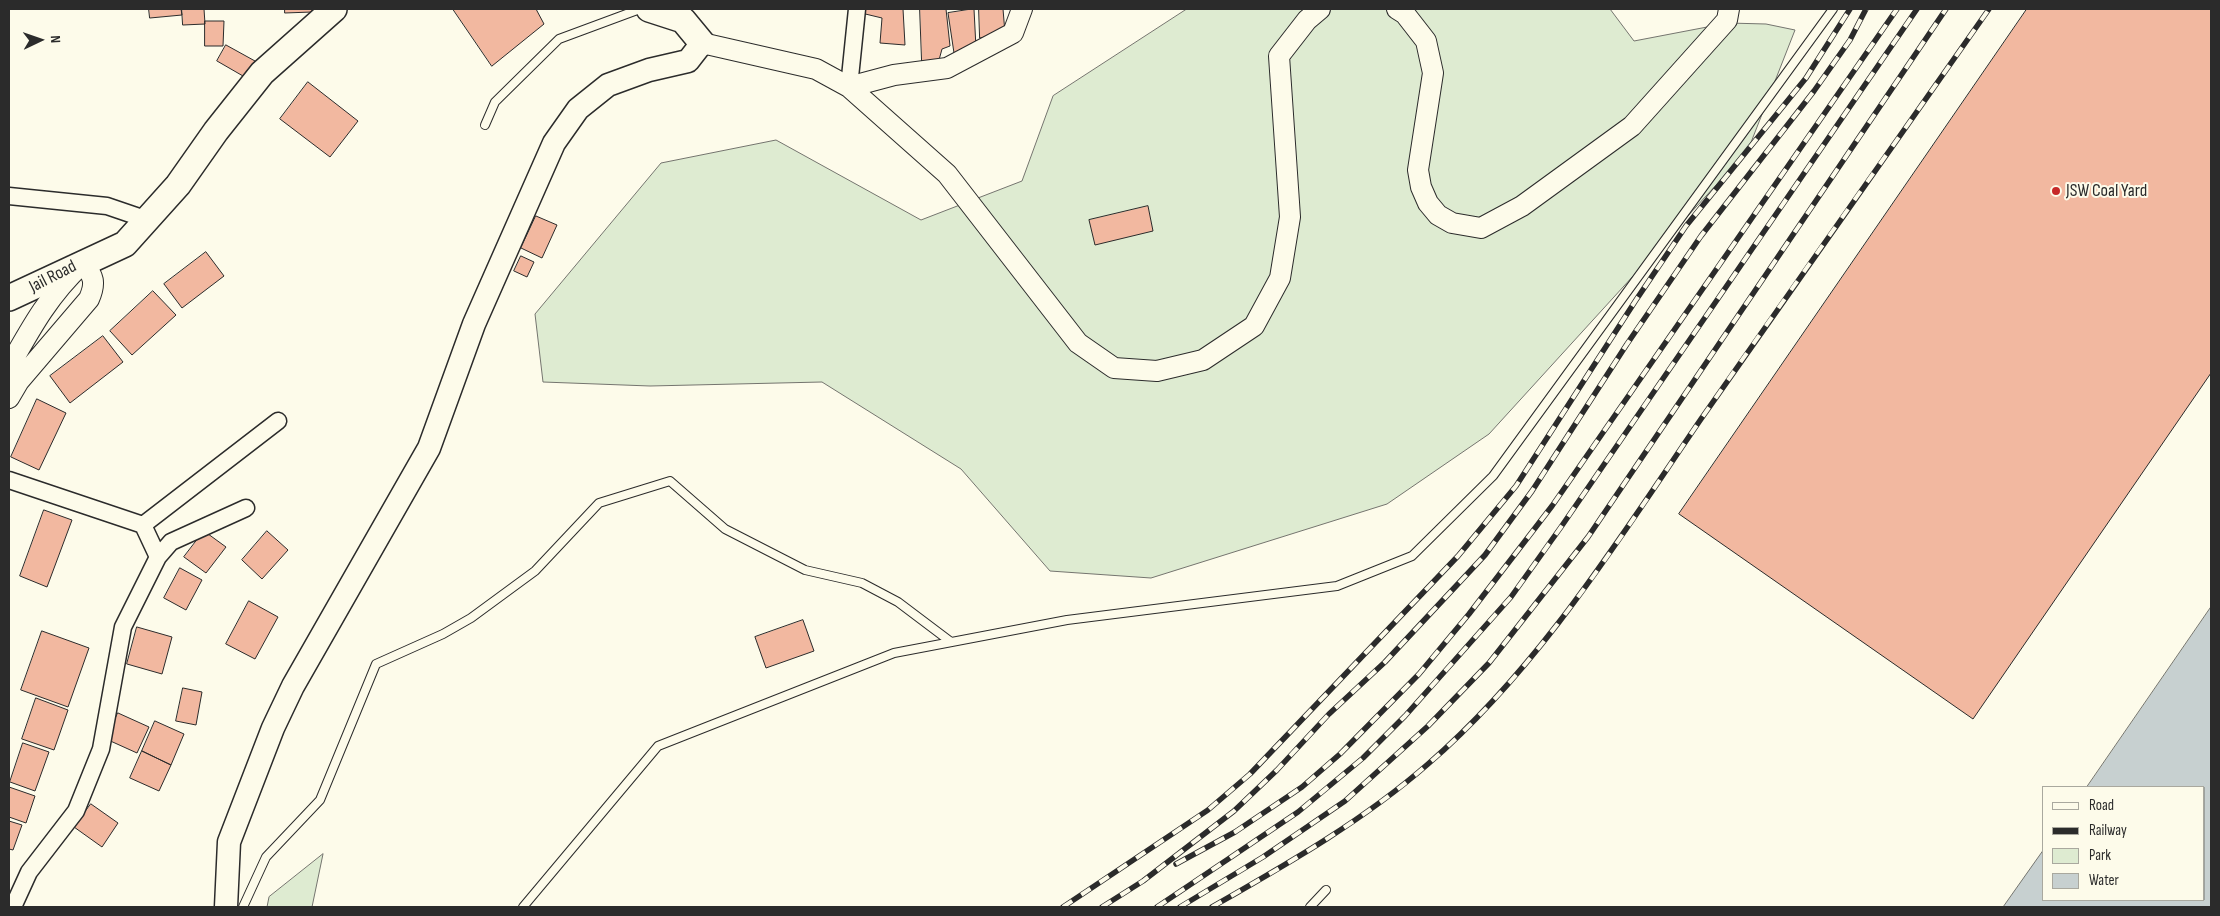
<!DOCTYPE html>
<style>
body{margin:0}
#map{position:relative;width:2220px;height:916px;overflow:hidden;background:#fdfbea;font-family:"Sofia Sans Condensed",sans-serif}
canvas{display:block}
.frame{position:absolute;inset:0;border:10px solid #2b2b2b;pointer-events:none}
.legend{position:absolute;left:2042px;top:786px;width:162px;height:115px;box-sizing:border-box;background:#fdfbea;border:1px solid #a9a89e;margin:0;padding:6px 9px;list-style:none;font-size:15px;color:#2b2b2b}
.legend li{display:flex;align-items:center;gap:10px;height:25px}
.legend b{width:25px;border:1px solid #a9a89e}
.north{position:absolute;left:15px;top:15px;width:50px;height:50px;-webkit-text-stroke:4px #fdfbea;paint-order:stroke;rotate:87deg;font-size:14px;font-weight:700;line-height:20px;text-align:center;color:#2b2b2b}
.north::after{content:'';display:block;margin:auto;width:18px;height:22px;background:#2b2b2b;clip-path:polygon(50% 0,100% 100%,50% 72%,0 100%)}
</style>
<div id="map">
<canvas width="2220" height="916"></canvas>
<div class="frame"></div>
<ul class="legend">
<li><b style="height:6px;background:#fdfbea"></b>Road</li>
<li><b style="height:6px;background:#2b2b2b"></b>Railway</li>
<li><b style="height:14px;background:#deebd1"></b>Park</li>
<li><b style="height:14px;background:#c7d0d0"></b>Water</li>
</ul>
<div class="north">N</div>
</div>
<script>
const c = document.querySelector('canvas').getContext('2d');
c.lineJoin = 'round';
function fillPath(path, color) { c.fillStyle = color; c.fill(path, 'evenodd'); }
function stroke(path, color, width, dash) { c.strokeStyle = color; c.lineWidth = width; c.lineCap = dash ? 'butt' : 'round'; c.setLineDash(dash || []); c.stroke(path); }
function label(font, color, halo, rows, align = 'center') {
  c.font = font + ' "Sofia Sans Condensed",sans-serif'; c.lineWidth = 4; c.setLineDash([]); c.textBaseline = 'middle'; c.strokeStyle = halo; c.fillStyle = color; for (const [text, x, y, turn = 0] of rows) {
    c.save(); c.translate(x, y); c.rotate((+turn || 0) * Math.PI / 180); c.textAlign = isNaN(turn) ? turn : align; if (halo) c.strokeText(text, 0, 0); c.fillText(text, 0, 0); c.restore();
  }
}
const green = new Path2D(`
 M1187,9H1610L1634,41L1728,23L1766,24L1795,30L1748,150L1489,434L1387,504L1151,578L1050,571L961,469L822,382L650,386L543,382L535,314L661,163L776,140L921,220L1022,181L1053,96Z
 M323,854L312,907H267L269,897Z`);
fillPath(green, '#deebd1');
stroke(green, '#74746e', 1);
const water = new Path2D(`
 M2211,607V907H2003L2044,849V900H2204V787H2087Z`);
fillPath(water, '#c7d0d0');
stroke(water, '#74746e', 1);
const building = new Path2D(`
 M149,9H181L182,15L150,18Z
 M182,9H204L205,24L183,25Z
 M285,9H312V12L285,13Z
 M453,9H536L544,24L492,66Z
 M858,9H903L905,45L880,43L882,18L857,12Z
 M920,9H946L950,46L942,49L939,60L922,62Z
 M974,9L976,48L954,53L948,13Z
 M979,9H1003L1005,33L980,38Z
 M2027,9H2211V373L1973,719L1679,514Z
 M205,21H224L223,46H205Z
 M226,45L255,61L243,76L217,61Z
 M308,82L358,121L330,157L280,119Z
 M1148,206L1153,231L1095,245L1089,220Z
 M536,216L557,225L542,258L521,248Z
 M206,252L224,276L182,308L164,284Z
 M521,256L534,262L527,277L514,271Z
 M153,291L176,315L132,355L110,331Z
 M103,336L123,362L70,403L50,376Z
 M37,399L66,413L39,470L11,457Z
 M44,510L72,520L47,587L20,576Z
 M204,531L226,547L206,573L184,557Z
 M267,531L288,550L262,579L242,560Z
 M180,568L202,580L186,610L164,598Z
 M249,601L278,617L255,659L226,644Z
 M803,620L814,651L766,668L755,637Z
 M137,627L172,637L162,674L127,664Z
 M42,631L89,648L68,707L21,690Z
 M183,688L202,692L196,725L176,721Z
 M36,698L68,710L54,750L22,739Z
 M118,713L149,727L137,753L106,739Z
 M155,721L184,734L171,765L142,751Z
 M23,743L49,752L35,791L10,782Z
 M142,751L171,765L159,791L130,778Z
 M9,787L35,796L26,823L9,817Z
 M91,804L118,823L102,847L74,827Z
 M9,821L22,825L13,850L9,849Z`);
fillPath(building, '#f2b8a0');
stroke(building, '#2b2b2b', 1);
const service = new Path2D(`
 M485,125L495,102L559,39L640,9
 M243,907L266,857L320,800L376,664L443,634L471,618L535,571L599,503L670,481L725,529L805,570L862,583L898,602L951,642
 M523,907L658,746L894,653L1067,620L1337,586L1412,556L1493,476L1833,9
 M1310,907L1326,890`);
const minor = new Path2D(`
 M849,87L857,9
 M9,196L107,206L148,220
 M9,480L143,525L158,557L123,627L101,749L76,811L29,872L13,907
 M143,525L278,421
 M158,557L171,542L246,508`);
const tertiary = new Path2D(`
 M1397,9L1405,14L1426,41L1433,73L1418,170L1421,187L1428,203L1438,215L1452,223L1481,228L1522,206L1632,126L1727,20L1729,9
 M702,43L816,69L849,87L947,174L1078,343L1114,368L1157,371L1203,360L1254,326L1280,278L1290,217L1279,56L1307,20L1320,9
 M849,87L894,75L947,68L1013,33L1022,9
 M9,367C32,326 49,295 83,263C94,276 96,283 89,299L19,381L9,398`);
const secondary = new Path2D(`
 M226,907L229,842L273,728L293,686L429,448L474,324L554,143L578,109L608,85L649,70L688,61L702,43`);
const primary = new Path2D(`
 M649,9L683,20L702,43
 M9,298L125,244L178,185L216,131L262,73L334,9`);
stroke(service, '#2b2b2b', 10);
stroke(minor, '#2b2b2b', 19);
stroke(tertiary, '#2b2b2b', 22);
stroke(secondary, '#2b2b2b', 25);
stroke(primary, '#2b2b2b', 28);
stroke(service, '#fdfbea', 8);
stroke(minor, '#fdfbea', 16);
stroke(tertiary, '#fdfbea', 20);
stroke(secondary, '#fdfbea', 22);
stroke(primary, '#fdfbea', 25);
const rail = new Path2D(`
 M1176,864L1235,832L1302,787L1340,754L1419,674L1469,614L1552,506L1897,9
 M1063,907L1208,810L1250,774L1458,556L1516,486L1636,300L1686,226L1806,78L1850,9
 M1102,907L1143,881L1234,811L1277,770L1329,714L1385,662L1485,555L1532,491L1627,344L1701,236L1814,91L1850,40L1866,9
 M1157,907L1298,812L1363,758L1405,716L1511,597L1561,527L1917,9
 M1180,907L1263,857L1345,801L1428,726L1489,663L1588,537L1946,9
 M1212,907C1287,864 1363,821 1428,764C1539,668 1619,539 1701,419C1796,282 1893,146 1989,9`);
stroke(rail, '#2b2b2b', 5.5);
stroke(rail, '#fdfbea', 4, [11]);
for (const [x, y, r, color] of [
 [2056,191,5,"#c62828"]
]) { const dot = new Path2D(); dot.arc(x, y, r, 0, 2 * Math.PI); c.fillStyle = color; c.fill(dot); stroke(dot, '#fdfbea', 2); }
label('18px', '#2b2b2b', '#fdfbea', [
 ["JSW Coal Yard",2066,191]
], 'left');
label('18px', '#2b2b2b', '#fdfbea', [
 ["Jail Road",53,277,-27]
]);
</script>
